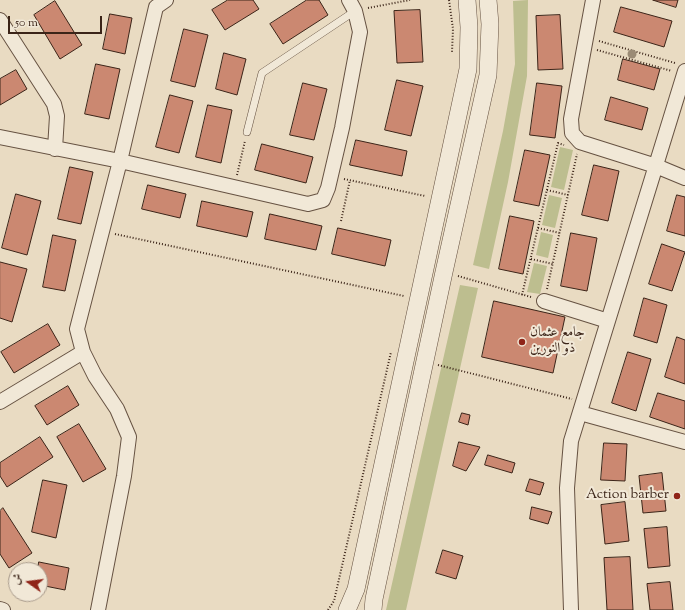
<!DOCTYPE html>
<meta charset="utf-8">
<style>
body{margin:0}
#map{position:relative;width:685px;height:610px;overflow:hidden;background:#e9dbc2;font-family:"Sorts Mill Goudy",Amiri,serif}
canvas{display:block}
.north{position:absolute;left:8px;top:562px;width:40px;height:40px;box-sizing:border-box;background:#f1e8d7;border:1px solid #a89a8b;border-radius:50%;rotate:284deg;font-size:11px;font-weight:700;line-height:16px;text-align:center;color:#3b2418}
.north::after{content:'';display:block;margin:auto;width:14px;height:18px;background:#8f2418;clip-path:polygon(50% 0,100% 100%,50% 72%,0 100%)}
.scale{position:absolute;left:8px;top:16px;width:94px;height:18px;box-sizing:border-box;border:2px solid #3b2418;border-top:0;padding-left:5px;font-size:12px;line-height:14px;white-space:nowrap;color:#3b2418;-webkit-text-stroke:3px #f1e8d7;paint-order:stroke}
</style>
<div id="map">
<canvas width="685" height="610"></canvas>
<div class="north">ش</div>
<div class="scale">50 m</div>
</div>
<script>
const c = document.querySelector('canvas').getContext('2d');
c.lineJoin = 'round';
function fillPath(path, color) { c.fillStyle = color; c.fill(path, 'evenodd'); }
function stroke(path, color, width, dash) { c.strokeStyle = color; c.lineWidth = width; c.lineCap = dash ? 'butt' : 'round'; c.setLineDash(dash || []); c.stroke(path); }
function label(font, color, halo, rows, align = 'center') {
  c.font = font + ' "Sorts Mill Goudy",Amiri,serif'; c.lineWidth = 4; c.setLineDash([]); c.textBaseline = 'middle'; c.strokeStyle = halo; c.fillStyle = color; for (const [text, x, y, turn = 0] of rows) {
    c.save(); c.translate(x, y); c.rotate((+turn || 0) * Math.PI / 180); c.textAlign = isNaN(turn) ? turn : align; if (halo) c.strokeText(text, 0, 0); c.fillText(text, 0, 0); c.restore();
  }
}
fillPath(new Path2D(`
 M528,0L527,76L508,182L489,269L473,265L503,131L515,64L513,1Z
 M560,147L573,150L564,190L551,187Z
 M549,195L562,198L555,228L542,225Z
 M541,232L553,235L548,258L536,255Z
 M534,263L547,266L540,294L527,292Z
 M460,285L478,288L406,610H386Z`), '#bdbe8f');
const building = new Path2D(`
 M228,0H253L259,9L225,30L212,10Z
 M307,0H319L328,15L283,44L270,24Z
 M653,0H678L676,7Z
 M55,1L82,45L60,59L34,15Z
 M621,7L672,21L664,47L614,32Z
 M420,10L423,62L397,63L394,11Z
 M110,14L132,18L125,54L103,49Z
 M560,15L563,69L538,70L536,16Z
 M184,29L208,35L195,87L171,81Z
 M224,53L246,59L237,95L216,89Z
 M623,59L660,69L654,90L618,80Z
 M96,64L120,69L109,119L85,114Z
 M16,70L27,89L0,105V79Z
 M397,80L423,86L411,136L385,130Z
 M303,83L327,89L314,140L290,135Z
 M537,83L562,86L555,138L530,135Z
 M170,95L193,101L179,153L156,147Z
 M611,97L648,108L642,130L605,120Z
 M208,105L232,110L221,163L196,157Z
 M356,140L407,151L402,176L350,165Z
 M262,144L313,157L306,183L255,170Z
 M525,150L550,155L539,206L514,201Z
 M594,165L619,171L608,221L582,215Z
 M70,167L93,172L81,224L58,219Z
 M148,185L186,194L180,218L142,209Z
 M16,194L41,201L27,255L2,248Z
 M677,195L685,197V236L667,231Z
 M202,201L253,212L247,237L197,226Z
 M270,214L322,226L316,250L265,239Z
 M510,216L534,221L523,274L499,269Z
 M338,228L391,240L385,266L332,254Z
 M571,233L597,238L587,291L561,286Z
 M53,235L76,240L65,291L43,287Z
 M662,244L685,252L672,291L649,284Z
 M0,262L27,269L12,322L0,318Z
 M644,298L667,305L657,343L634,336Z
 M494,301L565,317L553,373L482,357Z
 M48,324L60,345L14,373L1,352Z
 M677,337L685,340V384L665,377Z
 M628,352L651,359L636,411L612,403Z
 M68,386L79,405L47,425L35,406Z
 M658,393L685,401V429L650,417Z
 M462,413L470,415L468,425L459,422Z
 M79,424L106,469L83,482L57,437Z
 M40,437L53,457L7,487L0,476V463Z
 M459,442L480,447L466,471L453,466Z
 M604,443L627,444L625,481L601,480Z
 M488,455L515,463L512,473L485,465Z
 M662,473L666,511L643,513L639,476Z
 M530,479L544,483L540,495L526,491Z
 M43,480L67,485L56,538L32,532Z
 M625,502L629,541L605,544L601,505Z
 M532,507L552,512L548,524L530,519Z
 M3,508L32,553L9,568L0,554V511Z
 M667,527L670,566L648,568L644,529Z
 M443,550L463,556L456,579L436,573Z
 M630,557L633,610H607L604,558Z
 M39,562L69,568L65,590L40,585V570H38Z
 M670,582L673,610H650L647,584Z`);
fillPath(building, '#cb8871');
stroke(building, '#3b2418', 1);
const service = new Path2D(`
 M247,132L262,73L355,11`);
const minor = new Path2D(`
 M593,0L571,119L572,133L580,142L656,166L685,178
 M0,20L54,104L57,116L55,149
 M0,137L120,161L308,204L323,200L328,188L342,128L360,32L355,11L349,0
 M544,301L608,321
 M0,402L83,352
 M580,413L685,442
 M0,609L3,610
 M98,610L124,476L129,437L117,409L95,376L83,352L77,329L120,161L156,7L166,0
 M571,610L567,488L571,441L685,71`);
const tertiary = new Path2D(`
 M347,610L356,589L468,69L469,27L467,0
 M373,610L374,599L444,272L488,75L490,24L488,0`);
stroke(service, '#665242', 8);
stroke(minor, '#665242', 16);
stroke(tertiary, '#665242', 18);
stroke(new Path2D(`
 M449,0L453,29L452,52
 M368,8L410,0
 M599,41L675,63
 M597,50L672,71
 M237,175L245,141
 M344,179L425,196
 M547,190L568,195
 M341,221L350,180
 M538,228L560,233
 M115,234L404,296
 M531,259L553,264
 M458,276L531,297
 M547,289L577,154
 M522,295L558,143L564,145
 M438,365L572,399
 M328,610L334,601L391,352`), '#3b2418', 2, [1, 2]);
stroke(service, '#f1e8d7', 7);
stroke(minor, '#f1e8d7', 14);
stroke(tertiary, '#f1e8d7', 17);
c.fillStyle = '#9b8b75';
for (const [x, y] of [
 [632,54]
]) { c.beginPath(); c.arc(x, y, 4.5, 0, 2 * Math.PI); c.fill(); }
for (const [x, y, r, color] of [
 [522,342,4,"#8f2418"],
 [677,496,4,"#8f2418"]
]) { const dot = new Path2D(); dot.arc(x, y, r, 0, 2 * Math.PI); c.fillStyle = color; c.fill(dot); stroke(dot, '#f1e8d7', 1.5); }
label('14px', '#3b2418', '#f1e8d7', [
 ["جامع عثمان",530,334],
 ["ذو النورين",530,350],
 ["Action barber",669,496,"right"]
], 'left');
</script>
